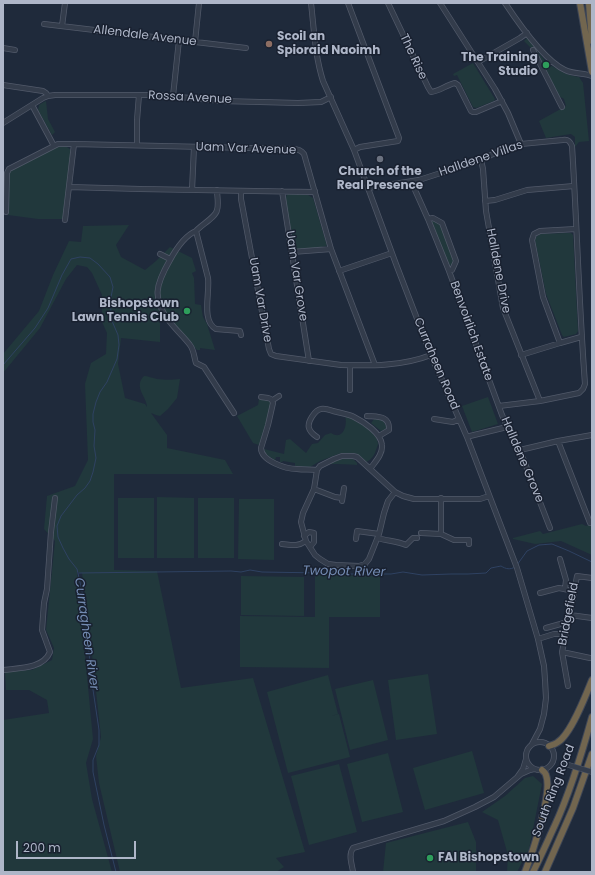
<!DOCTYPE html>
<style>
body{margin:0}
#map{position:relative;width:595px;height:875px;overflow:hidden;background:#1f2a3b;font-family:Poppins,sans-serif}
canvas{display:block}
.frame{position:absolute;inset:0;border:4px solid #aeb6c8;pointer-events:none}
.scale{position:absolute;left:16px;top:841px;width:120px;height:18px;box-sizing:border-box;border:2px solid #aeb6c8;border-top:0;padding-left:5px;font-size:12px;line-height:14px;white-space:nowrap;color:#aeb6c8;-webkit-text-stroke:3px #192130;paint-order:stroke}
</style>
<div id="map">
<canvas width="595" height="875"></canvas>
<div class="frame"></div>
<div class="scale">200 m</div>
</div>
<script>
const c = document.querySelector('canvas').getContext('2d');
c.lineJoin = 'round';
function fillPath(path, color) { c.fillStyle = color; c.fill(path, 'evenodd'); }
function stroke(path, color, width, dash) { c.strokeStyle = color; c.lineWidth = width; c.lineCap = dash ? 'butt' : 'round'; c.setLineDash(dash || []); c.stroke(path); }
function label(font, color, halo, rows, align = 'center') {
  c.font = font + ' Poppins,sans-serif'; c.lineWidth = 3; c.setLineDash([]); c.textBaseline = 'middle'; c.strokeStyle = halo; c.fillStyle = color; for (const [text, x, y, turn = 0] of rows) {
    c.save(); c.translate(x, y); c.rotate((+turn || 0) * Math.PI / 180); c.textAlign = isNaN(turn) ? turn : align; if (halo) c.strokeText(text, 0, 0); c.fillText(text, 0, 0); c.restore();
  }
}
fillPath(new Path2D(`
 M527,38L546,62L543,63L535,49L531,48L524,41Z
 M473,63L495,99L494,101L476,108L473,107L457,75L454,76L453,74Z
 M549,65C553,66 555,68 559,70C565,74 572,76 579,77L583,83L589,141L579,142L575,147V137L571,134L546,138L539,121L566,106L564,99L559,96L547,72L546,68Z
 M46,101L48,119L55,132L52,135L38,110L39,105Z
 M62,146L67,147L71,150L64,219H38L8,215L9,175L10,171L55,147Z
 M288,193L308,195L313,198L327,246L299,250L295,249L293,247L285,200L286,197Z
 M432,220L440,224L453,260L452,266L448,264L432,222Z
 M129,225L116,245L121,257L145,270L156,261L170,247L192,258L196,271L192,273L194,278L195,304L201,305L203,317L207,324L215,350L200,348V350H197L174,325L170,306L172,319L160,318V342L121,338L118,364L125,398L145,404L147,407C147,397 133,387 144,376C148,376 152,378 157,379C164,380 173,380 180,379L177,398L168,409L160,416L156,415L151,413L167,435V448L225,460L233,474H114V570L157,571L181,688L253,678L305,852L276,858L284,867L276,872H120L99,783L96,756L101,737L91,645L82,573L77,572L93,739L86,763L92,799L112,872H3V720L49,713L47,700L29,690H6L5,671L32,670L52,660L54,648L46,630L55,541L44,529L47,496L75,486L88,460L85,384L91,363L106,354L107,333L102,322V295L92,273L87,267L77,265L66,279L40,328L3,373V354L39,311L53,275L69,241L81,242L83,226Z
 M568,233H571L573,235L578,331L576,334L564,337L562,335L546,294L535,240L536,237L540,234Z
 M488,397L498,424L472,432L462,406Z
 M260,398L270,400L272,405L262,437L259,445L253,443L237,416L258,405L259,399Z
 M345,416C356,421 377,430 378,444C378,445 376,450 376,450C374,456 371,460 366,462L357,454L353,453H341L320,461L310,467L295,466V463L283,461L282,462H280V457H276L275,460C270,457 265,455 264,449L284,454L286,440L290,439L306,453L312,444L318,443L325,435L331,433C343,441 348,425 345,416Z
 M375,418L383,420L386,426V429L381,431L371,423Z
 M345,458L353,459L357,463V465C348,464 339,464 330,464L334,461Z
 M157,497L194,498V558H157Z
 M118,498H154V558H118Z
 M198,498H234V558H198Z
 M239,499H274V560L238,559Z
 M592,523V555L561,541L535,544L513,539V538L540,531L543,534L582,524L586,526Z
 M315,575L380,576V617H329V668L240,667V616L315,617Z
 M241,576L304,577V616L241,615Z
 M428,674L437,734L396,740L388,680Z
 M328,675L338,714L331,716L339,714L350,757L288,773L267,692Z
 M373,680L388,740L350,750L335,689Z
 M472,751L484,793L425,810L413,768Z
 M388,753L403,812L362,822L347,764Z
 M339,764L357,832L309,845L291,776Z
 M533,776L542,784L529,849L517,872H507L508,855L498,820L482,812L505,796L525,778Z
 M468,822L476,842V872H383L386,843Z`), '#21383c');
stroke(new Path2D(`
 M3,365L35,328L48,308L62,275L71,259L80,257L90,258L98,264L110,277L113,287L110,302L112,321L118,335L119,345L117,359L107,382L100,392L96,402L93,414V422L95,430L94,446L96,458L93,472L90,481L85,488L77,495L61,516L57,526L58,537L63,548L69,559L77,569L82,591L87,633L92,683L99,730V745L93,760V772L104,825L116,872
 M517,565L527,551L539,545L552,544L569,551L592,562
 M79,573L231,571L241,572L250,570L262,572L322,573L334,572L350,574H391L403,572L422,575L451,574H468L486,573L491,568L501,566C506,569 510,570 515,567`), '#2f4262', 1);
const minor = new Path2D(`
 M311,3C314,29 315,56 323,81L354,150L396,264L431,355L467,437L517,568L538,639L544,666L545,680L546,698L544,714L540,729L532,744
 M348,3L399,138L398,141L360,147L354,150
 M388,3L428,87L431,92C440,91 446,85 455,83L458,85L471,111L473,112H476L502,101
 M440,3L495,89L508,113L521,144
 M505,3C517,21 545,61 565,70C573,74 583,73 592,76
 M44,24L246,48
 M62,26L65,3
 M195,42L199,3
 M3,48L15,50
 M533,50L562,107
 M478,62L520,38L527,33
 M542,68L551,61
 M3,85L43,91L46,93L48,96
 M173,96L179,40
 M32,105L54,146
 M3,123L43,98L48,96L55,95H158L222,101L298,103L321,102L331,97
 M74,144L293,149C298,149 301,150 304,154L331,249L375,365
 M137,145V120L139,95
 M481,160L483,169L486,211L503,308L540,401
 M411,181L428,219L449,271L502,415L511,435L521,453L550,528
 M69,187L140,189L312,192L315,191
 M368,188L419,180L481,160L495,153L521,144L563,140C568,139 570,141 572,146C577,225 579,305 585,384L583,389L579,393L540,401L499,406
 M192,190L194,147
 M217,190C217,196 219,204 217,210C216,217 201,225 196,231L208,278C210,293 201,321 216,329L240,331L241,335
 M241,191V199L269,349L271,354L276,356L341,365C371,366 403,366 431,355
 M282,191L309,361
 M485,201L495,200L527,190L574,186
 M6,212L7,173L9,169L54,146L58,144H74L65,220
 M428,219L433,218L442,223L456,261L452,270L449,271
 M576,229L540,231L534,234L532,240L543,297L560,343L581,337
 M196,231C184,236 176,249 170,260C156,284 151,299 170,322C176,330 184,337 190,345C194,350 194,357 196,363L204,367L234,413
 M292,252L331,249
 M160,254L170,259
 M339,271L392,253
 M521,355L560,343
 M350,366V390
 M261,397C266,398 272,397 273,403L268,425L261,448C261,461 286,469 297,469C304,470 311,469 317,470
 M273,400L279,396
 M367,416C377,417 390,415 389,430L379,436
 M434,419L453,422L459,419
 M317,437C314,435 310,432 309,428C307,422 315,410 321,409C325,408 330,410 333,411C340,413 348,414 354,417C364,422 381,433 382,445C383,454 375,462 370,469
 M467,437L470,436L507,427
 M558,441L590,523
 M520,450L558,441L592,435
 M314,489L335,497L342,498
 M395,492L388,501L384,513L379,534L369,559L365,564L359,566L336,565L328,564L320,559L315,555L306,541L301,522L303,513L314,489L317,470L320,466L334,459L342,456H353L357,457L395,492L403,496L414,499H480L489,496
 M441,498V534L454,540H469V544
 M342,501L344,488
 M421,533L441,534
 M304,536L309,532L314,533V542L310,547
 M378,538C387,541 397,541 406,545L413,538H417
 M356,539L357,531L379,534
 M282,544C292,545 297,547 306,541
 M560,559L566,580L565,589
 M540,593L559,588L574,591
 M570,615L592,618
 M546,628L564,623H568
 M538,639L554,634H566
 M562,652L590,658
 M3,670C19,668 43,669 50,652L42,630L44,603L47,589L51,532L55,498
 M568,686L562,652L570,615L577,576L592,578
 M526 756a14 14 0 1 1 28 0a14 14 0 1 1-28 0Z
 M518,776L523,769L526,759
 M353,872C352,864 348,855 353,848L444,821L475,807L494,797L521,774L530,770L534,769`);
const highway = new Path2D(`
 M580,3L592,72
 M589,3L592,41
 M549,746C552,745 556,744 558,742C571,734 586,695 592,680
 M525,872C532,854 553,792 546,775C545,772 544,772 542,770
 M533,872C541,856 548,840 555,825C571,790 582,753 592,717
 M545,872L573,808L592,754`);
stroke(minor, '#515969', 6);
stroke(highway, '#3e4656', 8);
stroke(minor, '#333c4b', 4.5);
stroke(highway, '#72664f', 6);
const minorBridge = new Path2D(`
 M562,763L592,772`);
stroke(minorBridge, '#515969', 6, []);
stroke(minorBridge, '#333c4b', 4.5);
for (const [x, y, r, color] of [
 [269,44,4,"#8d6e63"],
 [546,65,4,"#2e9e5b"],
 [380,159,4,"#6b7280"],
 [187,311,4,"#2e9e5b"],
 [430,858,4,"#2e9e5b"]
]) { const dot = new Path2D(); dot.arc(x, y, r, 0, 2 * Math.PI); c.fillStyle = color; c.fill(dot); stroke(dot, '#192130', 1.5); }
label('12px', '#aeb6c8', '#192130', [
 ["Allendale Avenue",145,36,7],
 ["The Rise",413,57,65],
 ["Rossa Avenue",190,98,3],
 ["Uam Var Avenue",246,149,2],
 ["Halldene Villas",481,159,-19],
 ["Halldene Drive",498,271,79],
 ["Uam Var Grove",296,276,81],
 ["Uam Var Drive",260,300,80],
 ["Benvoirlich Estate",471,331,70],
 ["Curraheen Road",436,364,67],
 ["Halldene Grove",522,460,67],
 ["Bridgefield",569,614,-79],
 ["South Ring Road",554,791,-69]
]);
label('bold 12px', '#aeb6c8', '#192130', [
 ["Scoil an",277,37],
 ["Spioraid Naoimh",277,51],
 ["The Training",538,58,"right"],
 ["Studio",538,72,"right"],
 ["Church of the",380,172,"center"],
 ["Real Presence",380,186,"center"],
 ["Bishopstown",179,304,"right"],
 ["Lawn Tennis Club",179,318,"right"],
 ["FAI Bishopstown",438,858]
], 'left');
label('italic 13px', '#738bb2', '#192130', [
 ["Twopot River",344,572,1],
 ["Curragheen River",86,634,82]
]);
</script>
